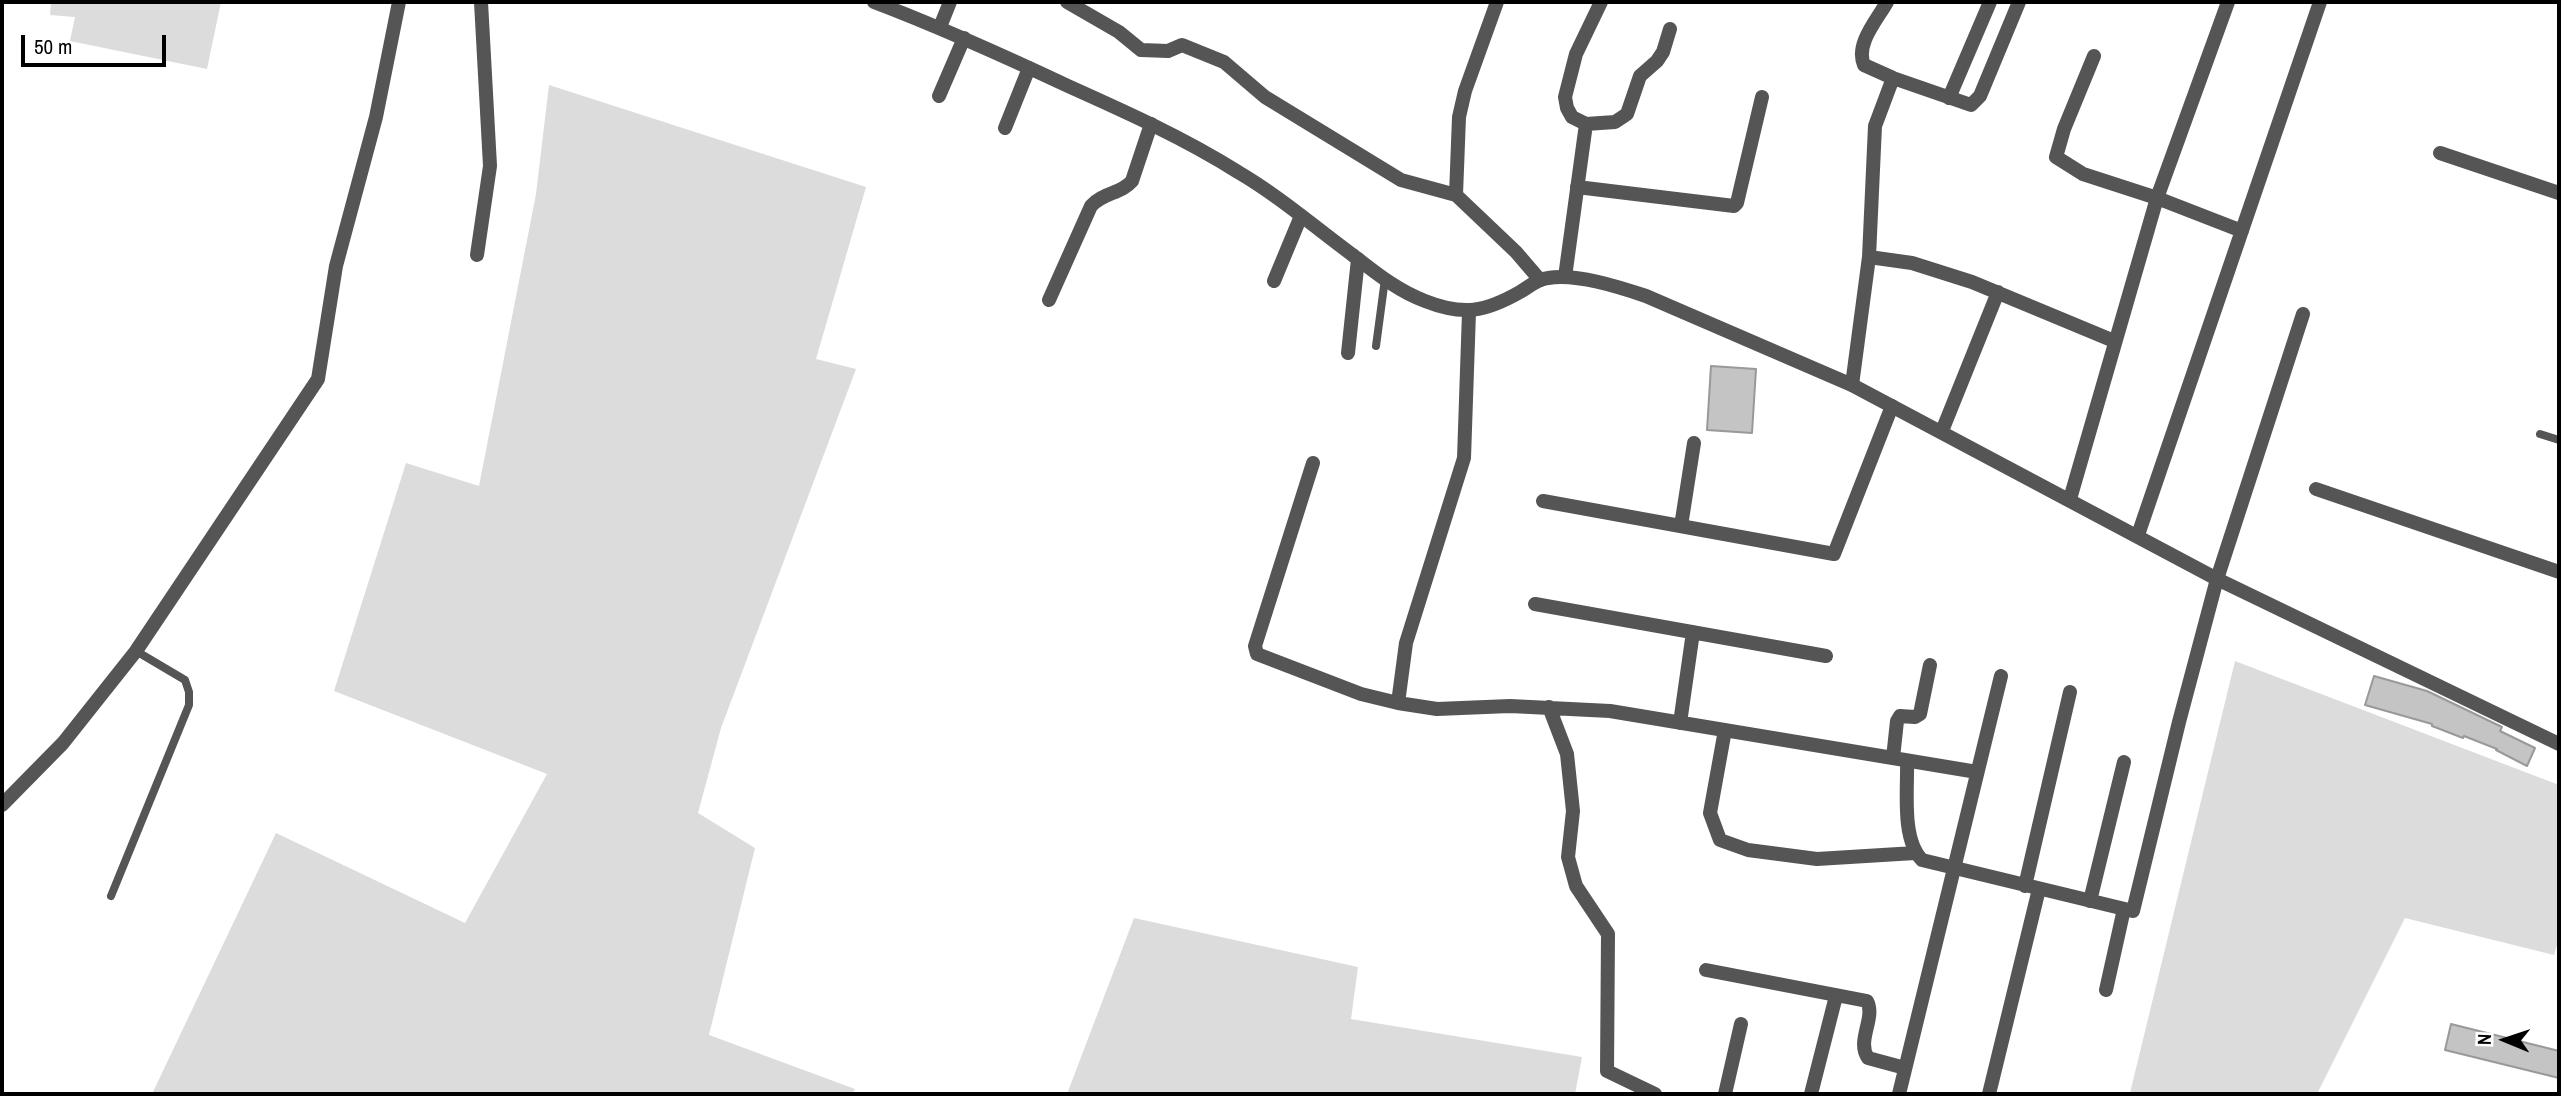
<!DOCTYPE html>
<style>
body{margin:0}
#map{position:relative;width:2561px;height:1096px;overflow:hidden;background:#fff;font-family:"Archivo Narrow",sans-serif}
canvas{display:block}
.frame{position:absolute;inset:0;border:4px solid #000;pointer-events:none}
.north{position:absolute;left:2470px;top:1005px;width:70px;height:70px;-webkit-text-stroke:5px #fff;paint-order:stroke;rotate:272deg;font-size:19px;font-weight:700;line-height:28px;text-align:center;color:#000}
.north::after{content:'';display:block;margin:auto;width:24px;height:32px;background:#000;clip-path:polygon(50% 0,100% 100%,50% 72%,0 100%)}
.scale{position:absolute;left:21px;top:35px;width:145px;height:32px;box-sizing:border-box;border:4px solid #000;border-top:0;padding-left:9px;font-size:21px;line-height:24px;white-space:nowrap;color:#000;-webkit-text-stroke:5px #fff;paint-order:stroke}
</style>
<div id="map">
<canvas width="2561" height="1096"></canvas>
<div class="frame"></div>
<div class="north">N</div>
<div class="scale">50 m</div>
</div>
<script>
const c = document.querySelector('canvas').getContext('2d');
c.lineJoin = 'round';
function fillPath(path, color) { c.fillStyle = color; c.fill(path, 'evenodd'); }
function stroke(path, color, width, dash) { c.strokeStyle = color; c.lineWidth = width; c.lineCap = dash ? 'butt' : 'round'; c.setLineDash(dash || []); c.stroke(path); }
fillPath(new Path2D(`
 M47,2H221L207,69L70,41L75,17L50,15L51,3Z
 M549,85L866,187L816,359L856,369L721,728L698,813L755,848L709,1035L855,1089L852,1094H152L276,833L465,923L547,774L334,691L406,463L479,486L536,194Z
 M2235,661L2559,785V938L2554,955L2405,918L2317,1094H2135L2130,1093Z
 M1134,918L1358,967L1351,1019L1582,1057L1575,1094H1067Z`), '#dcdcdc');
const building = new Path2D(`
 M1711,366L1756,369L1752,433L1707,430Z
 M2374,676L2427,691L2502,727L2500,731L2535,748L2527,766L2496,750L2497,749L2464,736L2463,738L2432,726V724L2365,705Z
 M2451,1024L2559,1051V1078L2445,1050Z`);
fillPath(building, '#c4c4c4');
stroke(building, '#999', 2);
stroke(new Path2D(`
 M1376,346L1385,279
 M2540,434L2559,440
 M111,896L189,705V692L185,680L136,651`), '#555', 8);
stroke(new Path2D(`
 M1067,2L1119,32L1141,50L1168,51L1182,45L1224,62L1265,97L1401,180L1456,195L1516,252L1540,280
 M1601,2L1576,54L1565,97L1567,108L1572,117L1586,124L1615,122L1627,114L1640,76L1657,61L1663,52L1670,29
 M1887,2C1877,20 1855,44 1864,65L1893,78L1971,105L1980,96L2019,2
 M2228,2L2157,198L2242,231
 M940,27L950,2
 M939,96L964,38
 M1949,98L1990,2
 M1005,128L1029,68
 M2440,153L2559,193
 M1577,187L1734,206L1737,203L1762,97
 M1456,195L1459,117L1465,91L1497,2
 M477,255L490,166L481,2
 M1869,257L1912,263L1972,282L2114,341
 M1565,277L1586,124
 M1274,281L1301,216
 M1049,300L1091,206C1104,192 1121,194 1132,181L1151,124
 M1348,353L1358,259
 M1852,385L1869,257L1875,126L1893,78
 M1942,431L1998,292
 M1313,463L1255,646L1257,654L1361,694L1398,703L1437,709L1510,706L1610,711L1977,772
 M2316,489L2559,572
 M2070,499L2157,198L2083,174L2056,157L2064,129L2094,56
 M1543,501L1834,554L1892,406
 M1681,526L1694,443
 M2138,535L2320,2
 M1535,604L1826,656
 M1398,703L1406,643L1464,458L1469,312
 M1549,707L1567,754L1573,811L1568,857L1576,886L1608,934L1607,1071L1655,1094
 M1680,723L1693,632
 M1725,730L1710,813L1720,840L1748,850L1817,859L1915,853
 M1893,758L1897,721L1900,716L1915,717L1920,714L1930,665
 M1907,761C1908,789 1901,839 1922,860L2133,911L2179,722L2217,579L2303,314
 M2,805L63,743L136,651L318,379L336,266L376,117L399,2
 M2025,886L2070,692
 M2090,901L2124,762
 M1706,970L1867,1001C1876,1018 1856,1041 1868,1058L1905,1068
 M2106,990L2124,909
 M1725,1094L1741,1024
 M1811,1094L1836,996
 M1899,1094L2001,676
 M1989,1094L2039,889`), '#555', 14);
stroke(new Path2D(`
 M874,2C940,27 1004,56 1068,86C1126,112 1184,138 1238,172C1279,196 1316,228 1354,256C1376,273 1398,291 1425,301C1463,316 1485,312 1520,292C1529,287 1537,279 1548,278C1576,273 1619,287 1646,296L1852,385L2217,579L2559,744`), '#555', 14);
</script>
